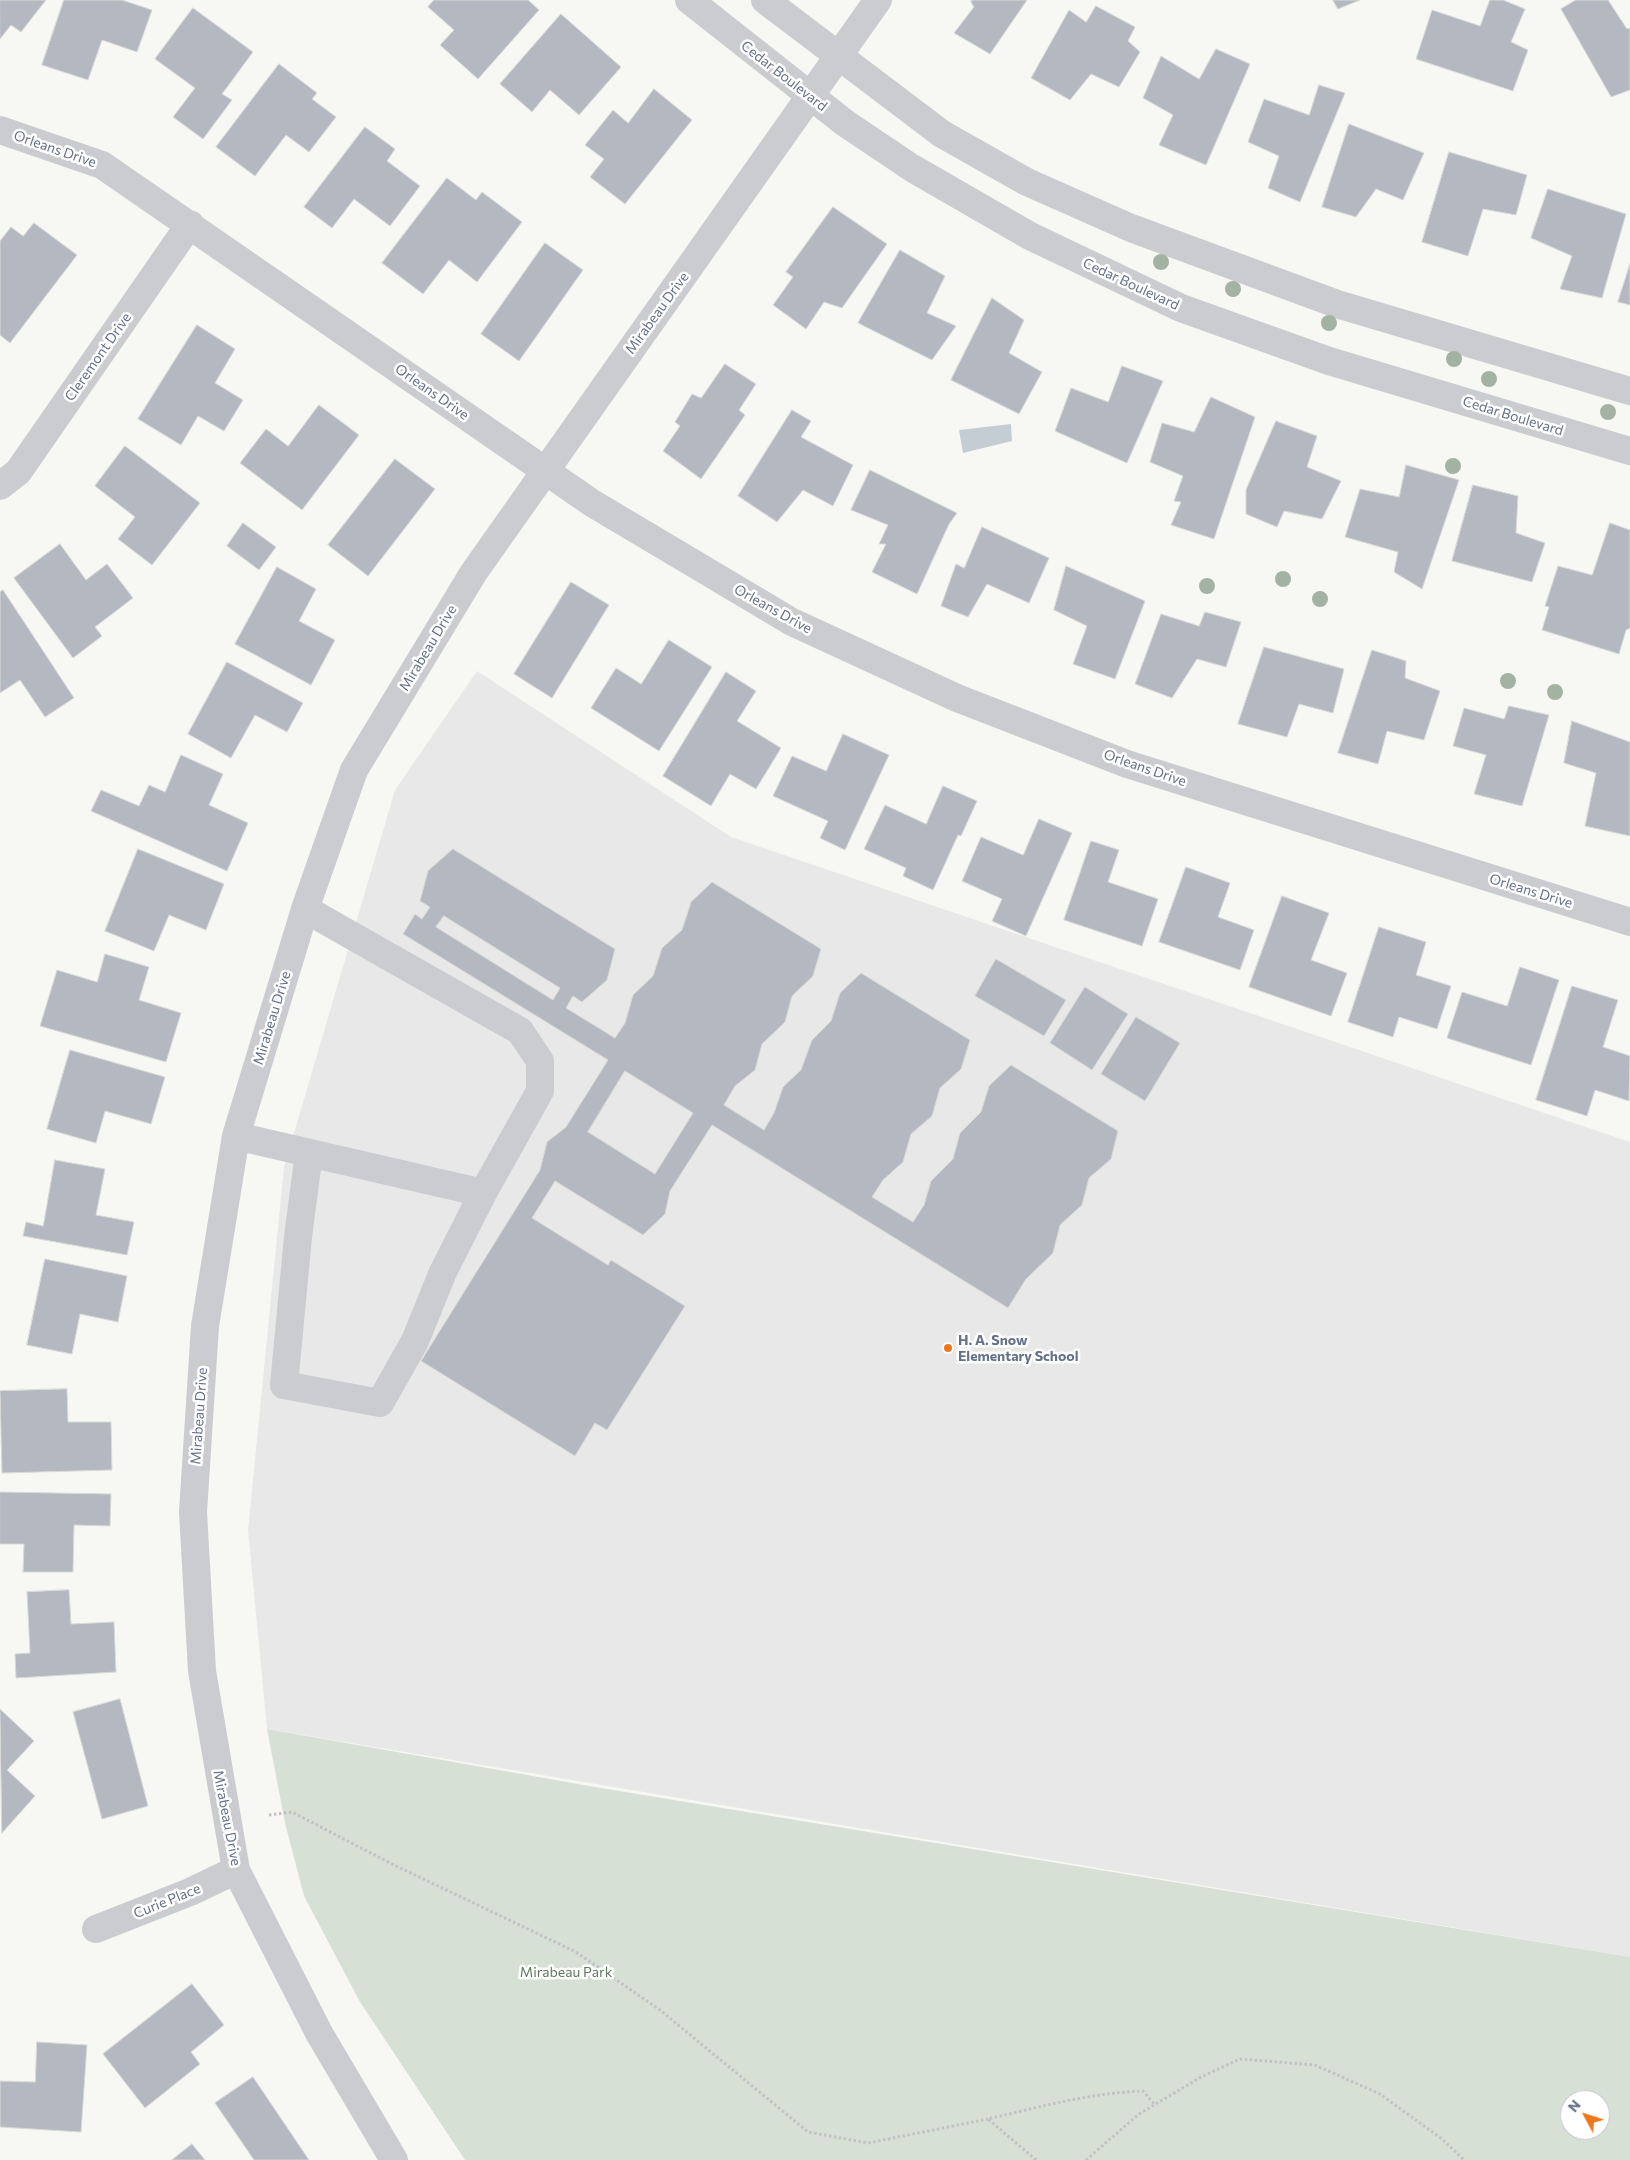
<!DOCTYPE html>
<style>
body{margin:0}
#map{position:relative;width:1630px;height:2160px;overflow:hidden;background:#f7f8f4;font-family:Commissioner,sans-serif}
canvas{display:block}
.north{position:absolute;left:1560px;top:2090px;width:50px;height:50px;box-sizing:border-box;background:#fff;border:1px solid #c1c6cf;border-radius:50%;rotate:310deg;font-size:14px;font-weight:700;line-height:20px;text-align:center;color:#657188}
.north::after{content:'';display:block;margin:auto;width:18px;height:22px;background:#ee761e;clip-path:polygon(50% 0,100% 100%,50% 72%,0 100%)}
</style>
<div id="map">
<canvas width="1630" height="2160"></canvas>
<div class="north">N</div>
</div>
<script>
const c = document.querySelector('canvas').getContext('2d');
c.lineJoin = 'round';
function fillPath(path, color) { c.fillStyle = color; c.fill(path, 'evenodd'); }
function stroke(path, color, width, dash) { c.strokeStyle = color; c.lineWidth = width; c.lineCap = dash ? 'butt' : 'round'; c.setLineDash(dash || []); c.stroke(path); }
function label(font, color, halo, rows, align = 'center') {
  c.font = font + ' Commissioner,sans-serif'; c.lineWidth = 5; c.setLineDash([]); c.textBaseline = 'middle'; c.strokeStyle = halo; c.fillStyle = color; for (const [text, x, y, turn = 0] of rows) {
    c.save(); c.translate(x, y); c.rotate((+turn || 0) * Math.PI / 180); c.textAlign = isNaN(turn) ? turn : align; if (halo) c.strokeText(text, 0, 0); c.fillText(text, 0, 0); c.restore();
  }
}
fillPath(new Path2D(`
 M477,671L731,837L1630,1142V1957L267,1729L248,1530L284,1167L395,790Z`), '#e8e8e8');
fillPath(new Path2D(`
 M267,1729L601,1788L1630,1957V2160H465L360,2002L304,1896L285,1823ZM1570,2100H1600V2130H1570Z`), '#d7e0d5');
fillPath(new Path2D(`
 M1011,424L1012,441L963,453L959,430Z`), '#c5cdd4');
const building = new Path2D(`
 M0,0H46L21,32L11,25L0,39Z
 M64,0H122L152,10L137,52L102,40L88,80L42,65Z
 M434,0H528L539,10L478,79L440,45L454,30L428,7Z
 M972,0H1027L990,54L954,33L974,7L971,2Z
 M1333,0H1360L1338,9Z
 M1490,0H1503L1525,9L1511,42L1528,50L1513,91L1416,59L1432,10L1480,26Z
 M1576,0H1608L1627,29L1630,28V90L1611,97L1561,9Z
 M1096,6L1135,27L1128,41L1140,52L1119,87L1091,74L1070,100L1031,78L1069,10L1086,22Z
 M193,8L253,52L222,94L232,100L203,139L173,117L195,88L155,59Z
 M561,14L621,67L579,115L550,90L532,112L500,84Z
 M1216,49L1250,64L1206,165L1159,145L1173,115L1143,98L1161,56L1199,79Z
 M279,64L317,93L312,99L336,117L309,152L286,135L255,176L216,147Z
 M1319,85L1345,93L1300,202L1268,188L1279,156L1248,142L1264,99L1309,115Z
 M654,89L692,120L625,204L590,177L604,159L585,145L613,110L628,123Z
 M1349,124L1424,153L1403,200L1376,189L1356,217L1322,207Z
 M365,127L395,149L387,161L420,186L390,226L354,199L332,228L304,207Z
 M1449,152L1527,175L1516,215L1483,209L1468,256L1422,242Z
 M447,178L476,200L482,192L522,222L477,282L449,260L423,294L382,263Z
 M1548,189L1626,214L1602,298L1560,289L1572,256L1531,238Z
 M833,207L887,244L842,308L824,302L806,329L773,305L793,277L786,272Z
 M34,223L77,255L10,343L0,335V241L11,227L23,236Z
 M545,243L583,270L519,361L481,334Z
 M900,250L945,276L927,313L956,326L932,360L858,323Z
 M1630,264V305L1618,302Z
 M992,298L1024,320L1009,353L1042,372L1019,414L951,380Z
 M197,325L235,349L215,383L243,400L224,431L198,416L181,445L138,419Z
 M725,364L756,384L739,410L745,415L701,479L663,451L680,426L675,422L692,394L701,398Z
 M1122,366L1163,381L1127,463L1055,431L1071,388L1108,402Z
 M1211,397L1255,417L1214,539L1171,525L1181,502L1174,501L1183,476L1150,462L1162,423L1194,432Z
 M319,405L359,435L302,510L240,463L266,429L288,446Z
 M792,410L811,421L801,437L853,465L833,506L803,490L777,522L738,496Z
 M1276,421L1317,436L1307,467L1341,481L1322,519L1284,511L1277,527L1246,514V490Z
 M125,446L200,503L152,565L118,539L135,517L95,486Z
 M395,459L435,489L368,576L328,545Z
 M1406,465L1459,480L1422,589L1394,572L1398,552L1345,537L1360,489L1399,497Z
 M870,470L957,513L949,524L917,594L872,572L886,544H879L888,525L851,510Z
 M1473,485L1518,496L1516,533L1545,543L1532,582L1452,561Z
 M243,523L276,547L259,570L227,546Z
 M1610,523L1630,530V628L1626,630L1619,654L1542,630L1549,607L1545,606L1558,566L1592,575Z
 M982,527L1049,558L1029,603L987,584L968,617L941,606L956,564L964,568Z
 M60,544L86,580L107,564L133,598L95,627L102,636L73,658L14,578Z
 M1066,566L1145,601L1115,679L1073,664L1087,626L1054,610Z
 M277,567L316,589L299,621L335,640L311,685L235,644Z
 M571,582L609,605L552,698L514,674Z
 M3,590L74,698L45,717L20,680L0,693V592Z
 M1205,612L1241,622L1226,667L1197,659L1172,698L1135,684L1161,614L1199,626Z
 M669,640L712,667L659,751L591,708L616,668L641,684Z
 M1264,647L1344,669L1333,713L1299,704L1287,737L1238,724Z
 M1372,650L1406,661L1405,678L1440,691L1424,740L1387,731L1378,764L1338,753Z
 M227,662L303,703L287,732L255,715L231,758L188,734Z
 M726,672L756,691L737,721L781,748L756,789L730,774L711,806L663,776Z
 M1509,706L1549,715L1522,806L1474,794L1486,755L1453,746L1464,708L1504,719Z
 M1572,721L1630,742V836L1585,826L1596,773L1564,763Z
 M843,734L889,755L845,850L820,838L828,821L773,796L792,756L826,771Z
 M181,755L223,774L209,805L248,823L227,871L91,811L101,790L139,806L149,785L165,792Z
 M943,786L977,801L961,836L958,835L933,890L903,876L906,868L864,849L885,805L926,824Z
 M1039,819L1072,833L1026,936L992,921L1002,899L962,881L981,837L1023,855Z
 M1091,841L1119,850L1108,882L1158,899L1142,946L1064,920Z
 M138,849L224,884L206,930L169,915L154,951L105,931Z
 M453,849L615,949L607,980L582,1002L573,996L566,1008L615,1038L625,1023L633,995L653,976L662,948L682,930L691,902L712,882L821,949L813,976L792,996L785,1022L762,1044L755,1070L735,1086L724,1105L764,1130L774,1113L783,1087L801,1070L812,1040L831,1021L840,993L861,973L970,1040L961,1069L940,1088L932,1116L911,1134L903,1162L883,1180L872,1197L913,1222L924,1205L931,1181L953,1159L960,1133L981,1112L989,1086L1011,1065L1118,1131L1111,1159L1089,1178L1082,1205L1060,1225L1053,1253L1026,1279L1008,1308L712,1125L670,1191L665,1214L643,1235L555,1181L532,1218L608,1265L611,1260L685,1306L607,1430L595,1423L575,1456L421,1361L540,1170L547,1142L566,1127L608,1060L403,934L415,914L422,919L430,907L420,901L428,871ZM444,916L560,988L553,1000L436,927ZM625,1071L693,1113L655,1174L588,1132Z
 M1186,867L1230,883L1218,917L1254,930L1240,970L1159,942Z
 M1282,896L1329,913L1311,960L1347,973L1331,1016L1249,987Z
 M1379,927L1426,942L1416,975L1451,986L1437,1029L1399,1017L1393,1037L1348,1022Z
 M105,954L149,967L139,1000L181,1013L166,1062L40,1026L57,970L97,982Z
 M996,959L1066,1000L1044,1036L975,996Z
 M1520,967L1559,980L1531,1065L1447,1038L1462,992L1507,1006Z
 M1572,986L1618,1000L1603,1047L1630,1056L1629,1101L1595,1090L1587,1116L1536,1100Z
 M1085,987L1128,1014L1092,1070L1050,1043Z
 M1136,1017L1180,1043L1145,1101L1101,1074Z
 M70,1050L165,1077L151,1124L105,1111L96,1143L47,1129Z
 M55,1160L105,1169L96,1215L134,1222L127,1255L23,1236L26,1222L43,1226Z
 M45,1259L127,1276L118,1322L80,1314L72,1354L27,1345Z
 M67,1389L68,1422H111L112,1470L2,1473L0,1391Z
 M0,1492L111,1494L110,1526L74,1525L73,1572H23L24,1544H0Z
 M69,1590L71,1624L114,1622L116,1672L16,1678L15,1654L30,1653L27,1592Z
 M120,1699L148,1806L102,1819L73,1712Z
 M0,1709L34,1741L7,1770L35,1796L2,1833Z
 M192,1984L224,2025L191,2052L200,2064L145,2108L103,2054Z
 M37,2042L87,2045L81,2132L0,2127V2081L35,2082Z
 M253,2077L309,2160H254L215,2103Z
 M192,2144L205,2160H172Z`);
fillPath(building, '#b4b9c1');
stroke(building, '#d9d9d7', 1);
stroke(new Path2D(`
 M269,1815L292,1812L390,1863L576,1952L660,2010L808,2132L868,2143L988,2119
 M1036,2160L988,2119C1039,2107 1090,2093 1143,2091L1155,2105
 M1086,2160L1139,2114L1201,2077L1240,2059L1315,2065L1380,2094L1442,2139L1464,2160`), '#c1c2c5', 3, [2.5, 2.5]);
stroke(new Path2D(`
 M689,0L845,123L912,168L1030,236L1181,308L1329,361L1630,451
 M765,0L942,134L1027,182L1131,228L1337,304L1630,391
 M0,130L102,165L592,503L792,622L957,698L1127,764L1630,922
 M0,486L18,472L190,224
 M236,1136L483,1193L540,1091V1061L520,1031L305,909
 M309,1153L298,1237L284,1385L380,1403L415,1341L443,1272L483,1193
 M96,1929L190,1892L236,1870
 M394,2160L319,2033L236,1870L202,1671L193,1512L205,1326L236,1136L305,909L354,770L474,572L878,0`), '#caccd0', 28);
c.fillStyle = '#a4b2a3';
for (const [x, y] of [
 [1161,262],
 [1233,289],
 [1329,323],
 [1454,359],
 [1489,379],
 [1608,412],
 [1453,466],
 [1283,579],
 [1207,586],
 [1320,599],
 [1508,681],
 [1555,692]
]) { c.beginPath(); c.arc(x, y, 8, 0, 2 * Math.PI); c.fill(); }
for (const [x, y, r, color] of [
 [948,1348,5,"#ee761e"]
]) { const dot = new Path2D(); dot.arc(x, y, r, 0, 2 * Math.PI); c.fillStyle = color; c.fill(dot); stroke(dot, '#fff', 2); }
label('14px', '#657188', '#fff', [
 ["Cedar Boulevard",784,76,38],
 ["Orleans Drive",55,149,19],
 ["Cedar Boulevard",1131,284,25],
 ["Mirabeau Drive",657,313,-54],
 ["Cleremont Drive",98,357,-55],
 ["Orleans Drive",432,392,35],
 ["Cedar Boulevard",1513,416,17],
 ["Orleans Drive",773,609,29],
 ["Mirabeau Drive",428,648,-59],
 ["Orleans Drive",1145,768,19],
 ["Orleans Drive",1531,891,17],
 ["Mirabeau Drive",272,1018,-73],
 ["Mirabeau Drive",199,1416,-86],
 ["Mirabeau Drive",227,1818,79],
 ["Curie Place",167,1901,-22]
]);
label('bold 14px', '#657188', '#fff', [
 ["H. A. Snow",958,1340],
 ["Elementary School",958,1356]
], 'left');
label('14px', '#607960', '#fff', [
 ["Mirabeau Park",566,1972]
]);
</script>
